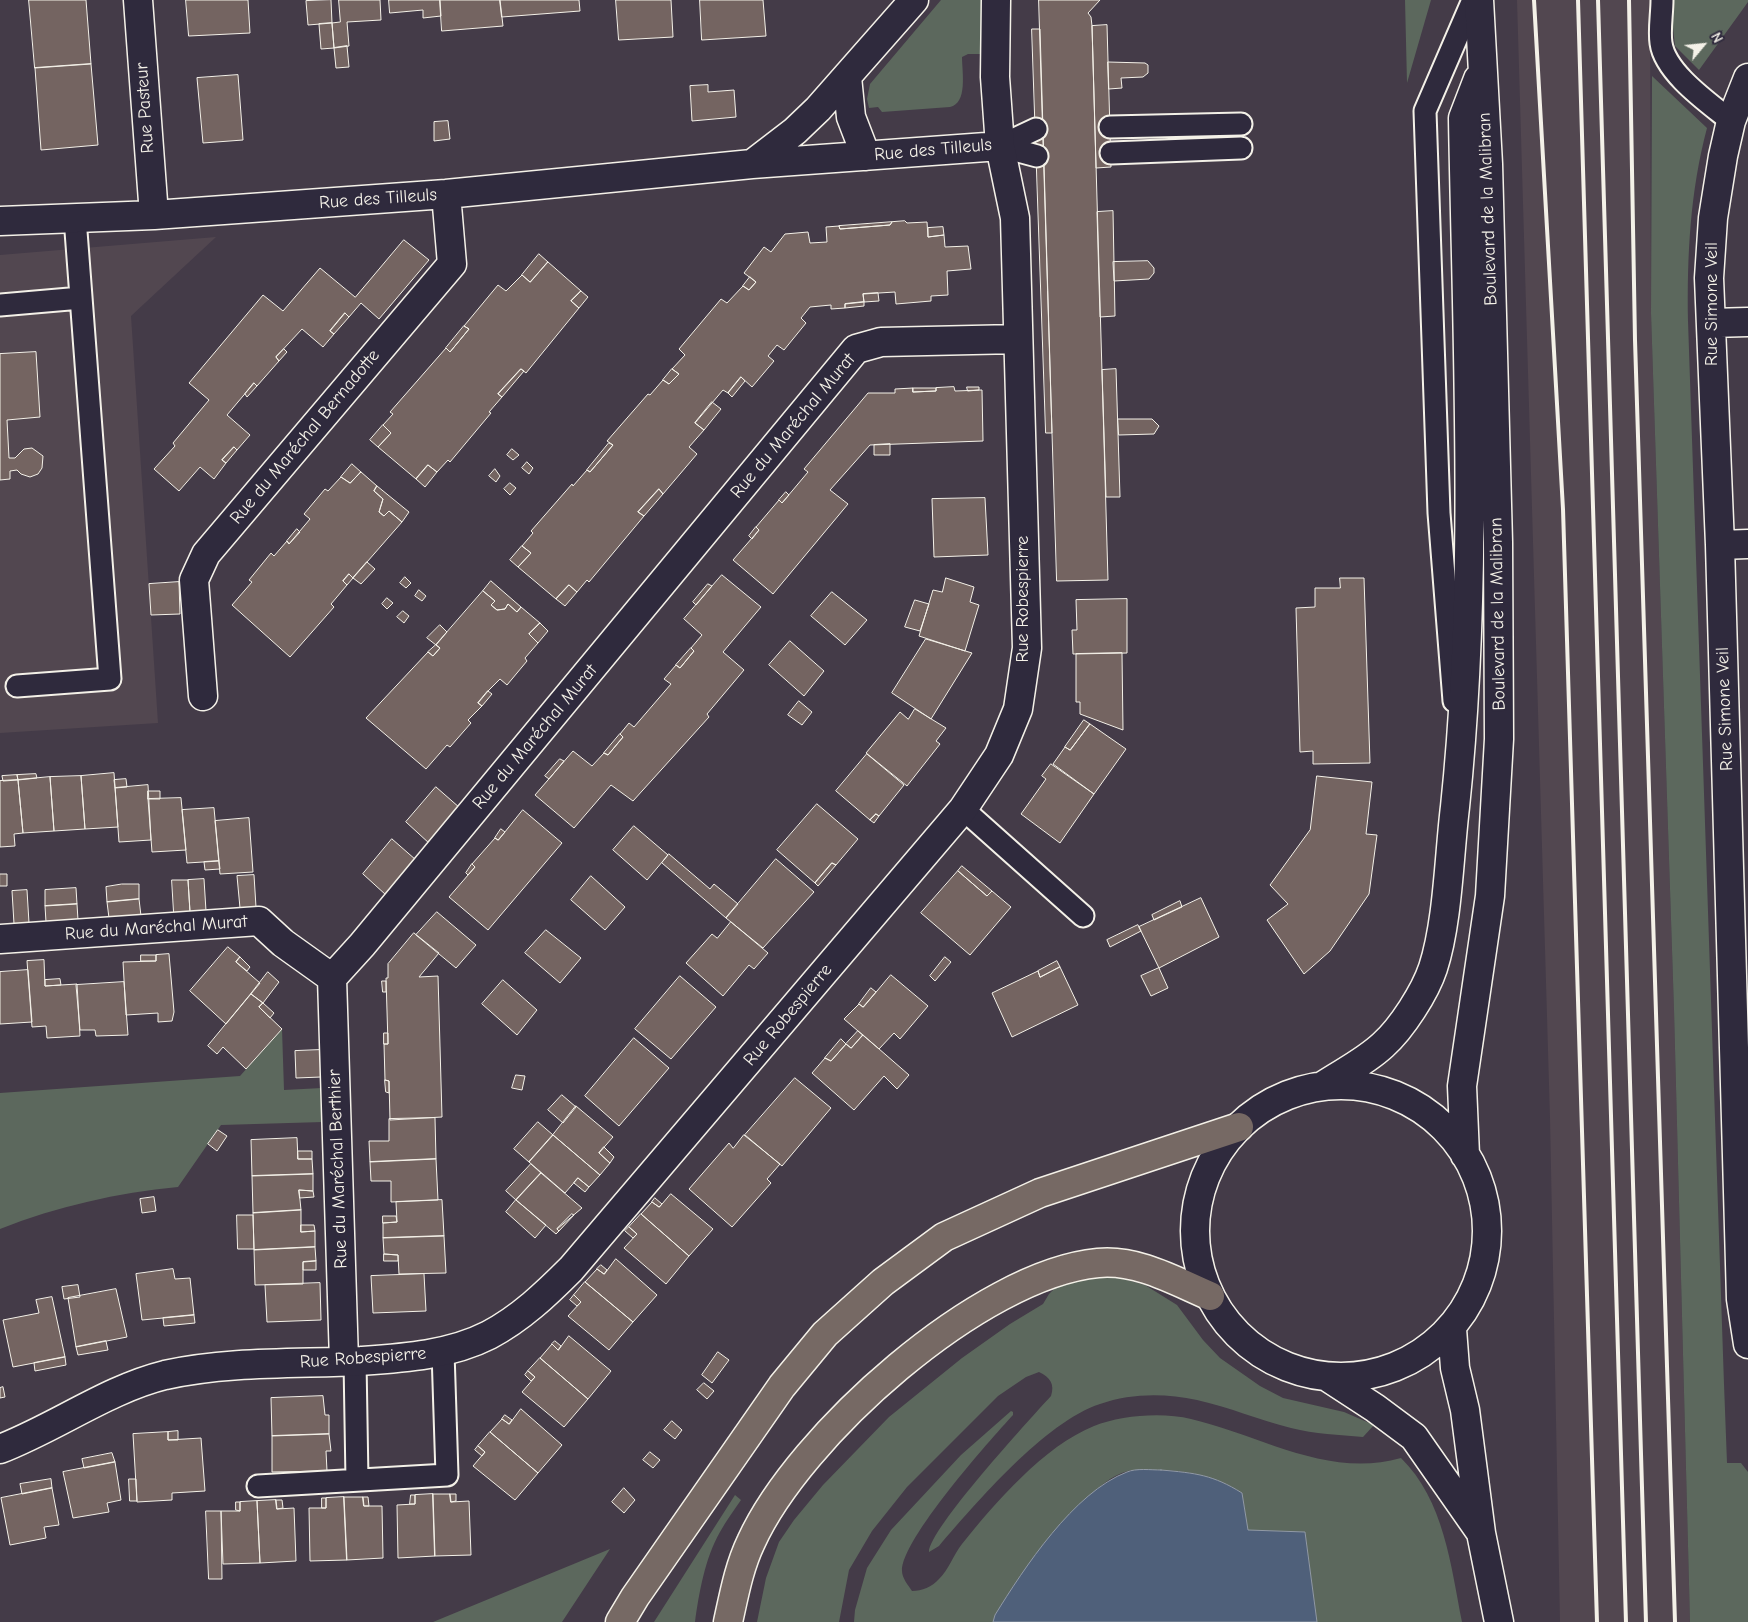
<!DOCTYPE html>
<meta charset="utf-8">
<style>
body{margin:0}
#map{position:relative;width:1748px;height:1622px;overflow:hidden;background:#443b48;font-family:"Comic Neue",sans-serif}
canvas{display:block}
.north{position:absolute;left:1678px;top:20px;width:50px;height:50px;-webkit-text-stroke:4px #2f2a3d;paint-order:stroke;rotate:62deg;font-size:14px;font-weight:700;line-height:20px;text-align:center;color:#f4f1e8}
.north::after{content:'';display:block;margin:auto;width:18px;height:22px;background:#f4f1e8;clip-path:polygon(50% 0,100% 100%,50% 72%,0 100%)}
</style>
<div id="map">
<canvas width="1748" height="1622"></canvas>
<div class="north">N</div>
</div>
<script>
const c = document.querySelector('canvas').getContext('2d');
c.lineJoin = 'round';
function fillPath(path, color) { c.fillStyle = color; c.fill(path, 'evenodd'); }
function stroke(path, color, width, dash) { c.strokeStyle = color; c.lineWidth = width; c.lineCap = dash ? 'butt' : 'round'; c.setLineDash(dash || []); c.stroke(path); }
function label(font, color, halo, rows, align = 'center') {
  c.font = font + ' "Comic Neue",sans-serif'; c.lineWidth = 4; c.setLineDash([]); c.textBaseline = 'middle'; c.strokeStyle = halo; c.fillStyle = color; for (const [text, x, y, turn = 0] of rows) {
    c.save(); c.translate(x, y); c.rotate((+turn || 0) * Math.PI / 180); c.textAlign = isNaN(turn) ? turn : align; if (halo) c.strokeText(text, 0, 0); c.fillText(text, 0, 0); c.restore();
  }
}
fillPath(new Path2D(`
 M1517,0H1650L1651,313L1674,1010L1690,1622H1560L1550,1118Z
 M216,237L131,316L158,723L0,733V255Z`), '#524750');
fillPath(new Path2D(`
 M941,0H982L981,54H968L962,57C962,72 968,103 950,107L882,112L878,107L869,108L867,99L870,84Z
 M1405,0H1431L1407,83Z
 M1670,0H1748V2L1699,70L1675,46Z
 M1652,76L1707,128C1690,192 1687,256 1688,321L1724,1384L1727,1463H1741L1748,1472V1622H1690L1674,1010L1651,313Z
 M282,1029L284,1090L322,1088L323,1122L221,1125L178,1187C117,1193 58,1206 0,1229V1093L240,1076Z
 M1110,1275L1145,1285L1177,1305L1203,1340L1220,1358L1260,1386L1283,1398L1344,1412L1374,1425L1363,1437C1339,1435 1315,1434 1291,1428C1259,1420 1229,1407 1197,1400C1165,1393 1131,1393 1100,1404C1045,1422 977,1502 939,1546L929,1552C929,1529 1030,1419 1051,1396C1055,1384 1050,1377 1039,1372L1026,1377L998,1396L907,1487L872,1531L849,1570L839,1622H757L766,1578L779,1542L794,1520L823,1485L889,1417L962,1358L1010,1324L1043,1304L1049,1294L1059,1284L1073,1279Z
 M1011,1411L1013,1412V1415C990,1440 901,1540 902,1571C902,1578 908,1585 912,1591C922,1591 932,1587 939,1579C948,1571 954,1554 962,1544C995,1503 1044,1446 1094,1426C1121,1415 1163,1412 1191,1419C1260,1435 1328,1479 1401,1458C1444,1500 1451,1566 1462,1622H1317L1305,1532L1248,1531L1242,1493C1212,1475 1186,1470 1151,1470C1144,1471 1135,1469 1128,1471C1111,1475 1097,1489 1085,1501C1049,1535 1021,1573 995,1615L993,1622H854L855,1610L867,1568L891,1530L961,1455Z
 M735,1495L741,1500C734,1510 726,1521 720,1532C705,1558 699,1593 695,1622H654Z
 M610,1549L562,1622H433Z`), '#5c685d');
const water = new Path2D(`
 M1161,1470C1196,1473 1213,1475 1242,1493L1248,1530L1305,1532L1317,1622H993L995,1615C1024,1568 1074,1492 1127,1472C1136,1468 1151,1470 1161,1470Z`);
fillPath(water, '#4f607a');
stroke(water, '#919aa6', 1);
const building = new Path2D(`
 M29,0H86L91,64L35,68Z
 M186,0H248L250,33L189,36Z
 M331,0L332,23L308,25L306,1Z
 M339,0H380L381,20L347,22L349,46L334,48L332,23L340,22Z
 M389,0H440L441,16L423,18V10L390,13Z
 M440,0H500L503,26L442,31Z
 M500,0H579L580,11L502,17Z
 M616,0H671L673,37L619,40Z
 M700,0H763L766,36L702,40Z
 M1039,0H1100L1088,13L1091,17L1092,26L1108,580L1057,581Z
 M332,23L334,48L321,49L319,24Z
 M1107,25L1111,167L1096,168L1092,26Z
 M1032,29H1040L1052,433H1046Z
 M347,46L349,67L336,68L334,48Z
 M1108,62L1145,63L1148,65V73L1143,77L1121,78L1122,88L1109,89Z
 M91,64L98,145L41,150L35,68Z
 M238,75L243,140L203,143L197,78Z
 M708,85V92L734,90L736,117L692,121L690,86Z
 M448,121L450,139L434,141V122Z
 M1113,211L1115,316L1100,317L1097,212Z
 M905,221L907,223L927,222L928,237L944,235L945,247L968,246L971,269L947,271L948,295L931,296V301L896,304L895,292L863,294L864,302L845,304V308L831,309V305L810,307L801,318L806,323L784,350L777,345L768,356L774,361L752,387L741,377L728,393L723,390L695,423L704,430L689,447L697,454L663,494L659,489L638,512L644,516L589,582L587,580L577,592L569,585L556,599L518,567L531,553L522,546L533,533L531,531L572,484L573,486L587,470L590,472L613,445L607,441L648,394L650,395L663,380L669,384L679,374L672,369L685,355L679,349L721,299L727,303L743,286L749,290L756,282L744,273L764,247L771,252L785,234L808,232L810,243L827,242L826,227L839,226L840,229L890,225L892,222Z
 M892,222L890,225L840,229L839,226Z
 M943,227L944,235L928,237V228Z
 M404,240L429,260L379,319L361,303L349,317L345,313L330,331L334,334L323,347L302,329L276,357L279,361L257,386L254,383L227,415L250,435L237,450L234,447L222,460L226,463L214,479L200,467L179,491L154,469L175,446L173,443L209,400L189,383L263,295L283,311L320,268L355,297Z
 M539,254L548,262L530,282L522,275Z
 M1148,261L1154,268V273L1149,279L1114,281L1113,262Z
 M548,262L581,291L571,301L579,308L526,373L521,369L498,394L502,397L489,412L491,413L450,462L448,460L437,472L428,465L416,479L378,447L391,433L383,425L393,414L390,412L446,348L450,352L469,329L464,326L498,285L506,291L522,275L530,282Z
 M750,277L756,282L749,290L743,286Z
 M581,291L588,297L579,308L571,301Z
 M878,293L879,301L864,302L863,294Z
 M864,302V306L845,308V304Z
 M345,313L349,317L334,334L330,331Z
 M464,326L469,329L450,352L446,348Z
 M284,349L287,352L279,361L276,357Z
 M36,352L40,417L7,420L9,458H15L24,449L32,448L43,456L42,468L38,474L30,477L21,474L17,470L10,471V479L0,480V354Z
 M521,369L524,371L502,397L498,394Z
 M672,369L679,374L669,384L663,380Z
 M1116,369L1120,497H1106L1102,370Z
 M741,377L745,381L732,397L728,393Z
 M254,383L257,386L247,397L245,394Z
 M954,387L955,391L982,390L983,441L870,445L830,490L848,504L773,594L733,560L759,530L756,527L779,500L782,503L808,472L804,469L868,393H895V389L913,388V392L936,391V388Z
 M967,387H979V390L968,391Z
 M913,388H936V391L913,392Z
 M712,402L721,409L704,430L695,423Z
 M1118,419H1152L1159,426L1154,434L1119,435Z
 M383,425L391,433L378,447L370,440Z
 M609,443L613,445L590,472L587,470Z
 M890,444V455H874V445Z
 M234,447L237,450L226,463L222,460Z
 M512,449L519,455L513,460L507,455Z
 M527,462L533,468L529,474L522,468Z
 M352,464L361,472L350,483L341,477Z
 M428,465L437,472L425,487L416,479Z
 M495,469L500,476L496,482L489,476Z
 M361,472L377,486L374,491L383,499L379,512L384,516L389,511L402,522L353,578L349,574L343,581L347,585L331,604L334,607L290,657L232,605L252,582L249,580L271,553L274,556L287,541L289,544L310,519L304,514L325,489L328,491L341,477L350,483Z
 M510,483L516,488L510,495L504,489Z
 M377,486L409,512L402,522L389,511L384,516L379,512L383,499L374,491Z
 M659,489L663,494L644,516L638,512Z
 M786,492L789,495L782,503L779,500Z
 M985,498L988,555L934,557L932,499Z
 M756,527L759,530L752,539L749,536Z
 M297,529L300,532L289,544L287,541Z
 M522,546L531,553L518,567L510,560Z
 M367,562L375,569L361,584L353,578Z
 M349,574L353,578L347,585L343,581Z
 M722,575L761,607L723,652L744,670L707,714L709,717L633,801L611,785L574,828L535,795L573,751L592,766L604,753L608,755L623,737L620,734L629,723L634,727L671,684L664,679L676,665L680,668L694,651L691,648L702,635L684,619Z
 M405,577L411,583L406,588L400,583Z
 M946,578L974,587L970,602L979,605L965,651L919,636L933,590L942,592Z
 M1340,578H1364L1370,763L1313,764V751L1300,752L1296,608L1315,607V588H1340Z
 M491,581L521,607L517,612L508,604L505,609L497,610L491,605L495,601L483,591Z
 M179,582L180,614L151,615L149,584Z
 M708,584L712,586L696,605L693,602Z
 M569,585L577,592L565,606L556,599Z
 M419,590L426,596L422,601L415,596Z
 M483,591L495,601L491,605L497,610L505,609L508,604L517,612L521,607L540,623L529,634L538,643L525,658L527,661L507,685L500,679L488,691L478,703L482,706L468,720L471,723L450,747L447,745L426,769L366,718L428,652L433,656L440,648L436,645Z
 M832,592L867,620L845,645L811,616Z
 M387,598L393,603L387,609L382,604Z
 M1127,599V653L1073,654L1072,630H1077L1076,600Z
 M915,600L929,604L920,631L905,627Z
 M403,611L409,616L404,623L397,617Z
 M540,623L548,631L538,643L529,634Z
 M440,625L447,632L436,645L427,638Z
 M926,639L972,653L931,719L892,693Z
 M790,641L824,671L804,696L769,665Z
 M436,645L440,648L433,656L428,652Z
 M691,648L694,651L680,668L676,665Z
 M1122,653L1123,730L1080,714V702H1076V654Z
 M488,691L492,694L482,706L478,703Z
 M799,701L812,712L802,725L788,715Z
 M915,709L946,728L936,741L940,744L907,786L866,753L900,712L908,719Z
 M1084,720L1090,724L1070,750L1065,747Z
 M1090,724L1126,749L1094,794L1053,764L1065,747L1070,750Z
 M620,734L623,737L608,755L604,753Z
 M867,754L904,785L879,816L876,814L870,820L836,791Z
 M560,759L564,761L549,779L545,776Z
 M1051,764L1094,794L1060,843L1021,814L1046,779L1042,776Z
 M114,773L118,827L85,829L81,776Z
 M36,774L37,778L18,780L17,775Z
 M17,775L18,780L3,781L2,776Z
 M81,776L85,829L54,831L50,777Z
 M1317,776L1372,782L1366,834L1377,835L1369,894L1330,951L1304,974L1267,920L1288,904L1270,885L1310,830Z
 M50,777L54,831L23,833L18,780Z
 M126,779L127,787L115,788L114,780Z
 M18,780L23,833L14,834L15,846L0,847V781Z
 M148,785L151,840L119,842L115,788Z
 M436,787L460,808L430,844L406,822Z
 M148,791H160V799H148Z
 M181,798L186,850L152,852L148,799Z
 M817,804L858,839L836,865L832,863L815,883L777,850Z
 M214,808L219,861L187,863L182,810Z
 M523,810L562,843L488,930L449,897L475,867L472,864L495,838L498,840Z
 M876,814L879,816L874,823L870,820Z
 M249,818L253,872L220,874L215,821Z
 M634,826L668,855L647,880L613,850Z
 M501,829L505,832L498,840L495,838Z
 M392,839L416,860L386,895L363,874Z
 M669,854L710,889L714,884L738,904L726,918L662,863Z
 M776,859L814,892L763,948L726,918Z
 M219,861L220,869L205,870L204,862Z
 M832,863L836,865L818,886L815,883Z
 M472,864L475,867L468,875L466,873Z
 M962,866L992,891L987,896L958,871Z
 M958,871L987,896L992,891L1011,907L970,955L921,913Z
 M0,874H7V886H0Z
 M254,875L256,907L240,908L237,876Z
 M591,876L625,907L605,930L571,900Z
 M204,879L206,911L190,912L188,880Z
 M172,880H188L190,912L174,913Z
 M122,884H139V899L107,902L106,887Z
 M76,888L77,904L45,906V890Z
 M27,890L29,923L14,924L12,891Z
 M1201,898L1219,937L1159,968L1139,927Z
 M139,899L141,916L109,918L107,902Z
 M1180,901L1182,907L1154,920L1152,915Z
 M77,904L78,920L46,922L45,906Z
 M437,912L476,945L456,968L416,935Z
 M731,922L768,953L754,969L749,965L723,996L686,963L712,934L717,938Z
 M1138,925L1141,931L1110,947L1107,940Z
 M546,930L581,958L560,983L525,953Z
 M414,933L439,953L419,977L438,976L442,1117L390,1120L389,1081L385,1080L384,1044H388L386,978H388V964Z
 M228,947L240,957L236,962L260,983L226,1024L190,991Z
 M169,954L174,1012L172,1021L158,1022V1013L126,1015L123,962L156,961V955Z
 M141,955H156V961H141Z
 M240,957L250,967L247,971L236,962Z
 M945,957L951,962L935,981L930,976Z
 M44,960L45,986L77,984L80,1036L47,1038L46,1026L32,1027L27,961Z
 M1057,961L1060,967L1040,977L1038,971Z
 M1060,967L1078,1005L1012,1037L992,993L1038,971L1040,977Z
 M1159,968L1168,988L1151,996L1141,976Z
 M28,970L32,1022L0,1024V972Z
 M268,972L279,982L263,1003L251,994Z
 M891,975L928,1006L900,1039L894,1033L879,1049L844,1019L859,1004L863,1007Z
 M680,976L716,1007L671,1059L635,1029Z
 M60,979L61,985L45,986V980Z
 M503,980L537,1010L517,1035L482,1004Z
 M382,981H386V992H383Z
 M124,982L128,1035L96,1036L95,1030H80L76,985Z
 M871,988L876,992L863,1007L859,1004Z
 M251,994L263,1003L259,1007L282,1029L246,1069L223,1047L217,1054L208,1046Z
 M263,1003L274,1013L270,1018L259,1007Z
 M858,1031L863,1035L851,1048L846,1044Z
 M384,1033H388V1044H384Z
 M863,1035L909,1075L897,1089L884,1076L854,1110L812,1073L825,1058L831,1061L846,1044L851,1048Z
 M634,1038L669,1068L619,1126L585,1096Z
 M841,1039L846,1044L831,1061L825,1058Z
 M320,1050L321,1077L296,1078L295,1051Z
 M516,1075L525,1076L522,1090L512,1088Z
 M795,1078L831,1108L782,1166L745,1135Z
 M385,1080L389,1081V1093L386,1092Z
 M562,1095L576,1107L563,1123L548,1110Z
 M576,1106L613,1137L599,1153L610,1163L600,1175L553,1135Z
 M435,1118L436,1159L370,1162L369,1141H389V1119Z
 M538,1122L553,1135L529,1162L514,1149Z
 M218,1130L227,1136L217,1151L208,1144Z
 M553,1135L600,1175L589,1187L578,1178L565,1193L529,1162Z
 M744,1135L780,1164L767,1179L771,1183L732,1227L689,1189L729,1143L733,1148Z
 M297,1138L298,1159H312L313,1174L252,1176L251,1140Z
 M604,1147L614,1157L610,1163L599,1153Z
 M298,1151H312V1159H298Z
 M436,1159L438,1200L391,1202V1181H371L370,1162Z
 M531,1164L541,1173L516,1200L506,1191Z
 M541,1173L582,1208L557,1229L559,1231L556,1234L516,1200Z
 M313,1174V1191L299,1190L301,1210L253,1213L252,1176Z
 M578,1178L589,1187L585,1192L574,1183Z
 M299,1190L313,1191L314,1197L300,1198Z
 M671,1194L713,1229L689,1256L641,1214L652,1202L659,1207Z
 M154,1197L156,1211L142,1213L140,1199Z
 M655,1198L662,1204L659,1207L652,1202Z
 M442,1200L444,1236L383,1238V1223L397,1222L396,1202Z
 M516,1200L546,1225L535,1238L506,1212Z
 M301,1210V1232L315,1231V1247L254,1250L253,1213Z
 M572,1214L574,1215L559,1231L557,1229Z
 M641,1214L689,1256L666,1284L624,1248L637,1234L629,1227Z
 M237,1215H253L254,1249H238Z
 M383,1216H396L397,1222L383,1223Z
 M301,1225H314L315,1231L301,1232Z
 M629,1227L637,1234L633,1238L625,1231Z
 M444,1236L446,1273L399,1274L398,1255L384,1254L383,1238Z
 M315,1247L316,1261L303,1262V1284L255,1285L254,1250Z
 M384,1254L398,1255V1261H384Z
 M616,1259L657,1295L633,1322L585,1282L597,1269L604,1274Z
 M316,1261V1270H303V1262Z
 M601,1265L607,1270L604,1274L597,1269Z
 M173,1269L175,1279L190,1278L194,1315L142,1320L136,1274Z
 M424,1274L426,1311L373,1313L371,1276Z
 M585,1282L633,1322L609,1350L568,1316L581,1302L574,1295Z
 M320,1283L321,1320L267,1322L265,1285Z
 M78,1285L80,1297L64,1299L62,1287Z
 M116,1289L127,1337L76,1347L68,1298Z
 M574,1295L581,1302L577,1306L570,1300Z
 M52,1297L65,1357L13,1367L3,1320L39,1313L36,1300Z
 M194,1315L195,1323L164,1326L163,1318Z
 M569,1336L611,1371L588,1399L540,1358L552,1344L558,1350Z
 M106,1341L108,1350L78,1355L76,1347Z
 M555,1341L561,1346L558,1350L552,1344Z
 M718,1352L729,1360L712,1383L702,1375Z
 M65,1357L66,1365L35,1371L34,1363Z
 M540,1358L588,1399L564,1427L522,1392L535,1377L528,1371Z
 M528,1371L535,1377L531,1381L525,1375Z
 M704,1383L714,1391L707,1399L697,1390Z
 M3,1387L5,1397L0,1398V1388Z
 M323,1396L325,1415H329V1434L272,1436L271,1398Z
 M521,1409L562,1445L538,1473L490,1432L502,1419L509,1424Z
 M505,1415L512,1420L509,1424L502,1419Z
 M672,1421L682,1430L675,1439L664,1430Z
 M178,1431V1440H168V1432Z
 M168,1432V1440L201,1438L205,1491L172,1493V1500L137,1502L133,1434Z
 M490,1432L538,1473L515,1500L473,1466L485,1452L478,1446Z
 M329,1434L331,1451H326L327,1471L272,1472V1436Z
 M478,1446L485,1452L482,1456L475,1450Z
 M650,1452L660,1460L653,1468L643,1460Z
 M112,1453L115,1462L84,1468L82,1459Z
 M115,1462L121,1500L107,1503L109,1512L73,1518L63,1472Z
 M51,1479L52,1488L22,1494L20,1484Z
 M129,1479H136L137,1501H130Z
 M52,1488L59,1525L44,1527L46,1538L10,1545L1,1498Z
 M624,1488L635,1500L624,1513L612,1502Z
 M433,1494L435,1556L398,1558L397,1505L415,1504V1495Z
 M433,1494H450L451,1502L469,1501L471,1555L435,1556Z
 M450,1494H456V1501L451,1502Z
 M411,1495H415V1504H410Z
 M344,1497H363L364,1506H382L383,1558L347,1560Z
 M344,1497L347,1560L310,1561L309,1508H326V1498Z
 M363,1497H368L369,1506H364Z
 M322,1498H326V1508H322Z
 M276,1500L277,1509L294,1508L296,1561L260,1563L257,1501Z
 M276,1500H282L283,1508L277,1509Z
 M257,1501L260,1563L223,1564L221,1511H240V1502Z
 M236,1502H240V1511L236,1510Z
 M206,1511H221L222,1579H209Z`);
fillPath(building, '#746461');
stroke(building, '#f4f1e8', 1);
const service = new Path2D(`
 M1662,0C1662,14 1659,30 1661,43C1665,73 1709,103 1731,121
 M1110,127L1241,124
 M1000,146L1036,129
 M1000,146L1037,156
 M1111,153L1241,148
 M0,305L81,298
 M17,686L110,679L75,218
 M1454,701L1439,513L1425,111L1473,0
 M963,809L1083,916
 M355,1361L357,1480
 M258,1486L447,1475L443,1352`);
const minor = new Path2D(`
 M138,0L154,215
 M847,77L851,117L866,156
 M1748,78L1731,121L1723,156L1713,218L1709,278L1720,545L1741,1299L1748,1344
 M752,164L795,131L818,109L914,0
 M0,221L154,215L446,194L752,164L1000,146
 M1711,323L1748,322
 M1720,545L1748,544
 M203,696L194,580L206,554L452,264L446,194
 M0,939L259,921L283,943L332,978
 M332,978L362,945L856,349L881,342L1018,339
 M332,978L344,1361
 M0,1449C55,1428 108,1389 165,1375C229,1361 296,1364 361,1361C404,1358 450,1355 489,1335C521,1318 546,1294 571,1269L963,809L999,755L1018,709L1027,648L1015,218L1000,146L995,77L996,0`);
const secondary = new Path2D(`
 M1324,1085C1344,1072 1366,1061 1383,1045C1402,1028 1425,992 1433,968C1448,922 1449,856 1455,807C1479,578 1467,348 1463,118L1478,79
 M1195 1231a146 146 0 1 1 292 0a146 146 0 1 1-292 0Z
 M1465,1155L1462,1086L1490,896L1499,739L1498,542L1488,164L1479,0
 M1452,1329L1455,1368L1465,1410L1481,1533L1499,1622
 M1329,1378L1375,1408L1414,1437L1479,1530`);
const trunk = new Path2D(`
 M620,1622L635,1597L782,1386L825,1334L883,1282L944,1237L1040,1193L1239,1127
 M728,1622C734,1595 739,1567 751,1542C799,1436 980,1274 1098,1263C1137,1259 1175,1281 1210,1296`);
stroke(service, '#f4f1e8', 25);
stroke(minor, '#f4f1e8', 31);
stroke(secondary, '#f4f1e8', 31);
stroke(trunk, '#f4f1e8', 31);
stroke(service, '#2f2a3d', 21);
stroke(minor, '#2f2a3d', 28);
stroke(secondary, '#2f2a3d', 28);
stroke(trunk, '#766964', 28);
stroke(new Path2D(`
 M1534,0L1563,509L1597,1622
 M1578,0L1626,1622
 M1598,0L1646,1622
 M1629,0L1635,340L1675,1622`), '#f4f1e8', 4);
label('18px', '#f4f1e8', '#2f2a3d', [
 ["Rue Pasteur",145,108,-94],
 ["Rue des Tilleuls",933,150,-5],
 ["Rue des Tilleuls",378,199,-4],
 ["Boulevard de la Malibran",1488,209,-92],
 ["Rue Simone Veil",1712,304,-90],
 ["Rue du Maréchal Murat",793,426,-50],
 ["Rue du Maréchal Bernadotte",305,437,-50],
 ["Rue Robespierre",1023,599,-90],
 ["Boulevard de la Malibran",1498,614,-91],
 ["Rue Simone Veil",1725,709,-92],
 ["Rue du Maréchal Murat",535,737,-50],
 ["Rue du Maréchal Murat",156,928,-4],
 ["Rue Robespierre",788,1015,-50],
 ["Rue du Maréchal Berthier",338,1169,-92],
 ["Rue Robespierre",363,1358,-4]
]);
</script>
